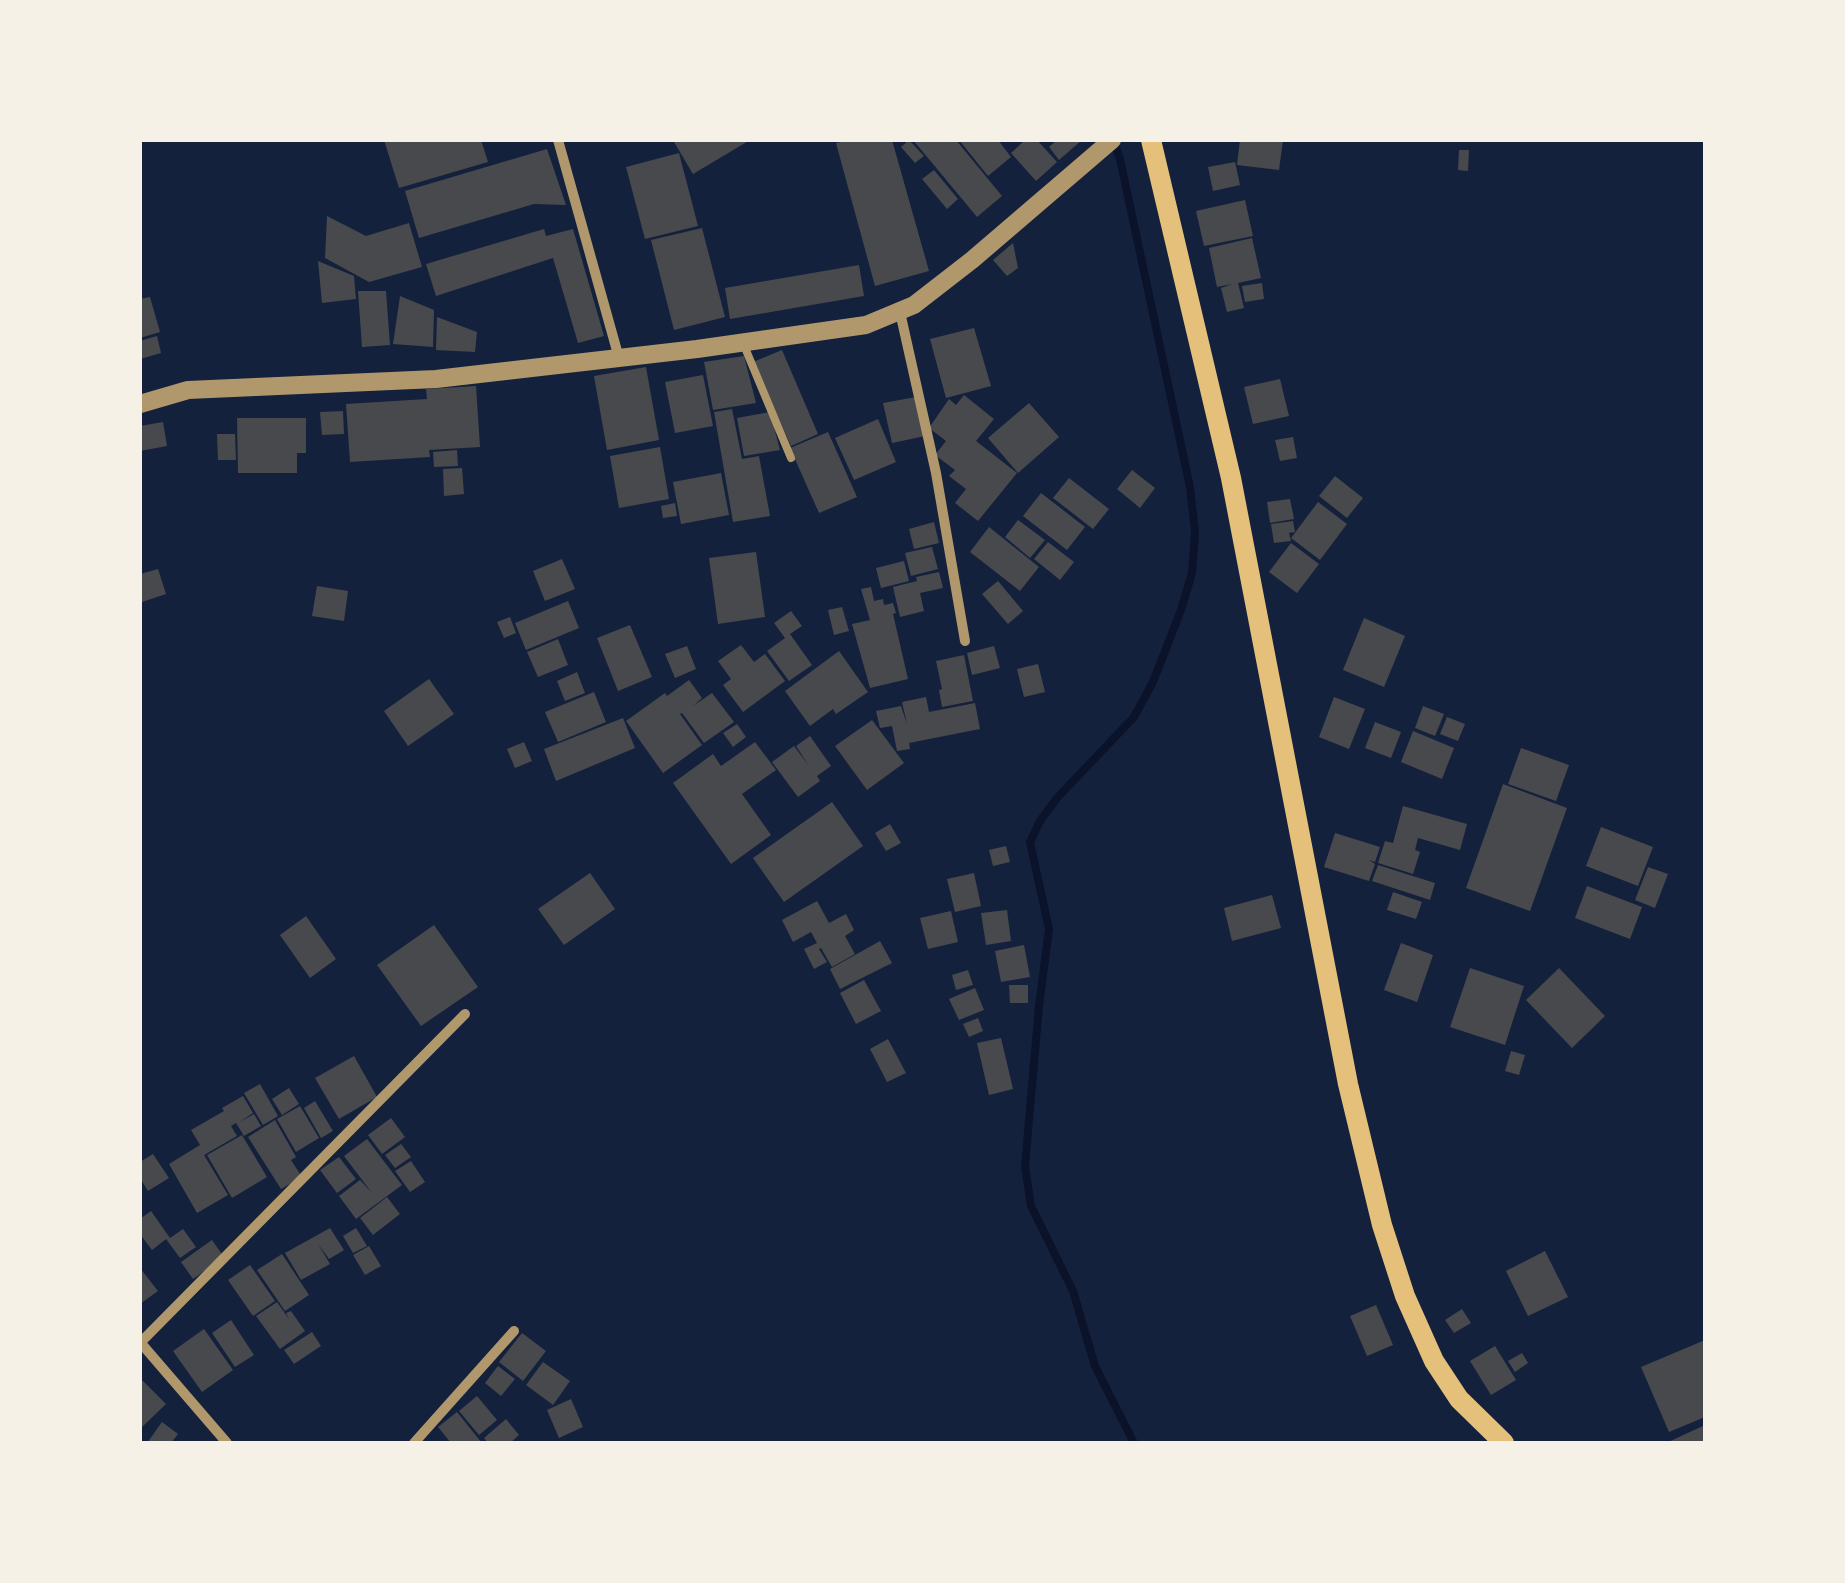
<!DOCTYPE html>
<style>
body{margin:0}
#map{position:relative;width:1845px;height:1583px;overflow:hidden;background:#14213d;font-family:"Nunito Sans",sans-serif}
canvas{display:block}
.frame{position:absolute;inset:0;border:142px solid #f6f1e7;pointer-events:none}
</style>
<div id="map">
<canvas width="1845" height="1583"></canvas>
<div class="frame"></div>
</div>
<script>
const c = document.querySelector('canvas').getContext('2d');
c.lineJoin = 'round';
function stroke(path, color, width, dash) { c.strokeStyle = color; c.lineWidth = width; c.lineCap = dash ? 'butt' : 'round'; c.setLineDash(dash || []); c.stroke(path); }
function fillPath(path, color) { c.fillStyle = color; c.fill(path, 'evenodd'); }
stroke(new Path2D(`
 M1114,143L1120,159L1190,487L1195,532L1192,573L1181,610L1153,682L1134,717L1057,798L1040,821L1030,842L1049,929L1039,1006L1025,1166L1031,1206L1073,1291L1095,1366L1134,1443`), '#0b132b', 8);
fillPath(new Path2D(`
 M384,140H481L488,162L399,188Z
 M677,140H750L693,174L674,142Z
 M848,140H892L929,271L875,286L836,143Z
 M909,140L924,156L915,163L901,147Z
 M913,140H956L1002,196L977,217Z
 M959,140H998L1011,157L988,176Z
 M1025,140H1037L1057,162L1036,181L1011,153Z
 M1057,140H1082L1059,160L1049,147Z
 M1240,140H1283L1279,170L1237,165Z
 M547,149L566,205L534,204L419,238L405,191Z
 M1459,150H1469L1468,171L1458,170Z
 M679,153L698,226L645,239L626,167Z
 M1235,162L1240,185L1213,191L1208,167Z
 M934,170L958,199L947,209L922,179Z
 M1245,200L1253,236L1204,246L1196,211Z
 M327,216L366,236L409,223L422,267L369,282L325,258Z
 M702,228L725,317L674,330L651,240Z
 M544,229L546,236L573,229L604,336L578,343L553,258L436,296L426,264Z
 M1252,238L1261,278L1238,283L1244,308L1227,312L1221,288L1232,284L1217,287L1209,248Z
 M1013,243L1018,268L1007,276L993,260Z
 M318,261L354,276L356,299L322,303Z
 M859,265L864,296L730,319L725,288Z
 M1262,283L1264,299L1245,302L1242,286Z
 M358,291H386L390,345L362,347Z
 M400,296L434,310L433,347L393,344Z
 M150,297L160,332L140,338V299Z
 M437,317L477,332L475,352L436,350Z
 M974,328L991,386L946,398L930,339Z
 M157,336L161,353L140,359V341Z
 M782,350L818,434L791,446L753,362Z
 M744,356L756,403L713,410L704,362Z
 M646,367L659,440L607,450L594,376Z
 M703,375L713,426L675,433L665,382Z
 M1280,379L1289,416L1253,424L1244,387Z
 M476,386L480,447L429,450L430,457L350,462L346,404L427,399L426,389Z
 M964,395L994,419L976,441L1017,473L978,521L955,503L966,489L949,476L955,470L935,455L946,441L929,428L949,399L956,405Z
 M916,397L925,436L892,443L883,403Z
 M1029,403L1059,437L1018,473L988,438Z
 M732,409L742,459L759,456L770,516L733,522L714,412Z
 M343,411L344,434L322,435L320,412Z
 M770,412L780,450L744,456L737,418Z
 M237,418H306V453H297V473H238Z
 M878,419L896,462L854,480L835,438Z
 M163,422L167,446L140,451V426Z
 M828,432L857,497L819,513L790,448Z
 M217,434H235L236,460H218Z
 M1293,437L1297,458L1280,461L1275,440Z
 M660,447L669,499L619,508L610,456Z
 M457,450L458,466L434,467L433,452Z
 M462,468L464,494L444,496L443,469Z
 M1132,470L1155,488L1140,508L1117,489Z
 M721,473L729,515L681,524L673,482Z
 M1335,476L1363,498L1347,518L1319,496Z
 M1069,478L1109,509L1093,529L1053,498Z
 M1041,493L1085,527L1067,550L1023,516Z
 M1290,499L1294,519L1270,523L1267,502Z
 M1318,502L1347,524L1320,560L1291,538Z
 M675,503L677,516L663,518L661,506Z
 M1018,520L1045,540L1030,558L1005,537Z
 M1293,521L1295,532L1289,533L1291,541L1274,543L1271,524Z
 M934,522L939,543L914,549L909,529Z
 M989,527L1039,567L1020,591L970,552Z
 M1048,542L1074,562L1060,580L1034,559Z
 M1291,543L1319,564L1297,593L1269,572Z
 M932,547L938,569L911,576L905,553Z
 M756,552L765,617L718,624L709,558Z
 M562,559L575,589L545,601L533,571Z
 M904,561L909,581L881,588L876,568Z
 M158,569L166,594L142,602L140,574Z
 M939,572L943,588L920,593L924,611L900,617L893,587L917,581L916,577Z
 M998,581L1023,611L1008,624L982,594Z
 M317,586L348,591L344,621L312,616Z
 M871,587L874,601L883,599L884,605L893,603L896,613L893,614L908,679L870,688L852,624L870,620L861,589Z
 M568,601L579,628L526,650L515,623Z
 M842,607L849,631L834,635L828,610Z
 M791,611L802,626L790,634L812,665L789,681L767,651L785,638L774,623Z
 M510,617L516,633L504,638L497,622Z
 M1364,618L1405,636L1384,687L1343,670Z
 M630,625L652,677L618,691L597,638Z
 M558,639L568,665L538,677L527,652Z
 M741,645L754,662L765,654L785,681L743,712L723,685L731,679L718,661Z
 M687,646L696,669L675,678L665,654Z
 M994,646L1000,668L972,675L967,653Z
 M839,651L868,692L836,714L833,709L810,726L785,691Z
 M964,655L973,701L942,707L939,690L942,689L936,661Z
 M1038,664L1045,692L1024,697L1017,669Z
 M577,672L585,693L565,701L557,681Z
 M429,679L454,714L408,746L384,711Z
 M689,680L702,698L693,706L712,693L734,722L704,743L682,713L680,714L702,745L663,773L626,721L665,693L667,696Z
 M594,692L606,722L558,742L545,712Z
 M926,697L929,712L975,703L980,729L909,743L910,749L897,751L892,726L880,728L876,711L901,706L907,724L902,702Z
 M1334,697L1365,709L1349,749L1319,737Z
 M1423,706L1444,714L1435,736L1415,728Z
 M1447,717L1465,724L1458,741L1440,734Z
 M623,718L635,748L556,781L544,749Z
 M872,720L904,763L867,790L835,746Z
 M1375,722L1401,732L1391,758L1365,748Z
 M737,724L746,737L733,747L723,733Z
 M1413,731L1454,748L1442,779L1401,762Z
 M810,736L831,766L817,776L820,781L798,797L772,762L794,746L809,766L796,746Z
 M524,742L532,761L515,768L507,749Z
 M755,742L776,770L742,794L771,835L731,864L673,783L713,754L721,766Z
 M1521,748L1569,765L1556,801L1508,784Z
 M1503,784L1567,808L1530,911L1466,888Z
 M832,802L863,846L784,902L753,858Z
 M1403,806L1467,824L1460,850L1418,838L1415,850L1420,852L1413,874L1378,863L1385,841L1393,843Z
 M890,824L901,843L886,851L875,833Z
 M1601,827L1653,847L1638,886L1586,866Z
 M1335,833L1380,847L1375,862L1369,860L1375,864L1369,881L1324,867Z
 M1006,846L1010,862L993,866L989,850Z
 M1378,865L1435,883L1430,900L1372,881Z
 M1648,867L1668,874L1655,908L1635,900Z
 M590,873L615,909L564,945L538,909Z
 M974,873L981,906L955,912L947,879Z
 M1587,886L1642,907L1630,939L1575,918Z
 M1393,892L1422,902L1416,919L1387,910Z
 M1272,895L1281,928L1232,941L1224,908Z
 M817,901L829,923L846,914L854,930L845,936L855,954L832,967L821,948L819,949L827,962L814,969L804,949L817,943L811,932L793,942L782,920Z
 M1007,910L1011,941L986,945L981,913Z
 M951,911L958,942L928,949L920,918Z
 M306,916L336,959L310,978L280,935Z
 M434,925L478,987L421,1026L377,965Z
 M880,941L892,963L840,989L830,969Z
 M1401,943L1433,955L1417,1002L1384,990Z
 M1024,945L1030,977L1001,982L995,951Z
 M1470,968L1524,986L1505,1045L1450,1027Z
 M1559,968L1605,1016L1572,1048L1526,1000Z
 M968,970L973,985L956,990L952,975Z
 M864,980L881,1011L856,1024L840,993Z
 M1009,985H1028V1003H1010Z
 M975,988L984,1010L959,1020L949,999Z
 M978,1018L983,1031L969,1037L963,1024Z
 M1001,1038L1013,1089L989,1095L977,1043Z
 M888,1039L906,1073L887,1082L870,1049Z
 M1511,1051L1525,1055L1519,1075L1505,1071Z
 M354,1056L377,1097L339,1119L315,1078Z
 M260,1084L278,1116L263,1125L244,1093Z
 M289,1088L299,1104L282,1115L272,1099Z
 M243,1096L253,1113L240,1122L254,1114L261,1126L244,1136L236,1123L231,1126L237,1136L204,1155L228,1195L197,1213L169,1164L200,1145L191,1130L224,1111L222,1108Z
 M315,1101L333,1131L321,1138L304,1108Z
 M300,1106L319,1138L296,1152L277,1119Z
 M391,1118L405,1137L382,1154L368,1135Z
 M275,1120L296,1157L291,1160L302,1177L281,1189L248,1137Z
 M242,1135L267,1177L232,1198L207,1155Z
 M367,1139L402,1185L356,1219L339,1196L360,1180L372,1193L344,1156Z
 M401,1144L411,1157L395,1168L385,1155Z
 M153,1154L169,1178L148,1191L140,1178V1162Z
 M339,1157L356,1179L337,1193L320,1170Z
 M411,1161L425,1182L410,1192L395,1171Z
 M387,1197L400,1214L373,1235L360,1218Z
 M151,1211L170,1238L183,1229L196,1247L180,1258L166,1239L152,1250L140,1234V1219Z
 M330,1228L344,1250L329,1259L318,1244L330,1264L301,1280L285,1253Z
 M356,1228L367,1246L353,1253L343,1236Z
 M212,1240L224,1257L193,1279L181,1262Z
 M369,1246L381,1266L365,1275L353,1255Z
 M1545,1251L1568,1297L1528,1316L1506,1271Z
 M282,1254L309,1295L285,1311L257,1270Z
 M250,1265L275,1301L253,1316L228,1280Z
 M140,1268L158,1291L140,1304Z
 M277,1302L289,1319L286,1313L291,1311L305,1331L280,1349L256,1316Z
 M1376,1305L1393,1345L1367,1356L1350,1316Z
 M1462,1309L1471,1323L1454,1333L1445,1320Z
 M231,1320L254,1355L235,1367L212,1333Z
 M204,1329L233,1370L202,1392L173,1351Z
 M312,1332L321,1346L294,1364L284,1350Z
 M522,1333L546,1351L523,1381L499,1362Z
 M1705,1340V1417L1669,1432L1641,1367Z
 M1495,1346L1516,1380L1491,1395L1470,1361Z
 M1522,1353L1528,1363L1515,1372L1508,1361Z
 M543,1362L570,1381L553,1405L526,1385Z
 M498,1366L515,1379L501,1396L485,1383Z
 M140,1378L166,1404L140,1429Z
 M477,1396L497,1420L479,1435L459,1411Z
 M571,1399L583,1427L559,1438L547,1410Z
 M457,1412L482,1443H451L438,1427Z
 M506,1419L519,1435L510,1443H488L484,1438Z
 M162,1422L178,1434L171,1443H147Z
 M1705,1425V1443H1666Z`), '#48494c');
stroke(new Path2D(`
 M743,343L791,458`), '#b1986c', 8);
stroke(new Path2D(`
 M558,140L619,358
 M900,312L936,473L965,641
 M140,1342L227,1443
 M140,1343L465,1014
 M414,1443L514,1331`), '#b1986c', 10);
stroke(new Path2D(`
 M140,404L188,390L436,379L697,349L866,325L914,305L972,260L1112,140`), '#b1986c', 18);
stroke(new Path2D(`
 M1151,140L1231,478L1348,1084L1382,1225L1405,1296L1434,1361L1459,1399L1504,1443`), '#e5c07b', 20);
</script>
